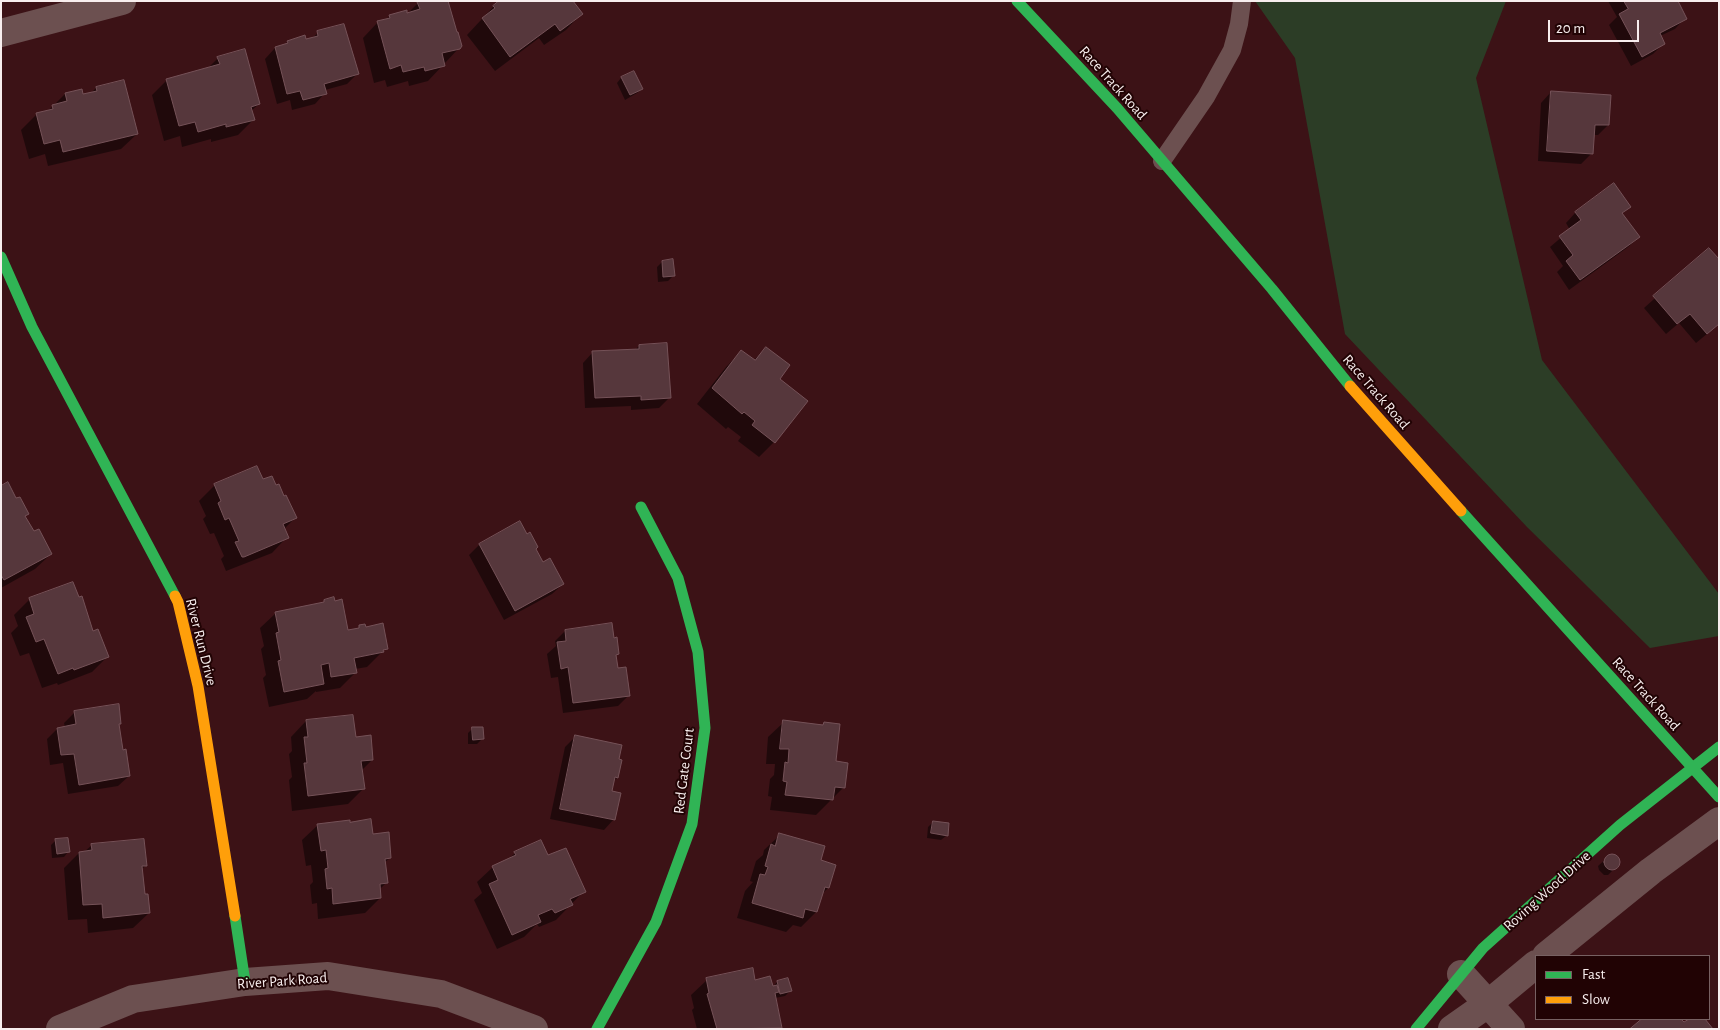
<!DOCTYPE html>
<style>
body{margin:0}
#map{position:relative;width:1720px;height:1030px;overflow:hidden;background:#3c1216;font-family:"Alegreya Sans",sans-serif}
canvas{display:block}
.frame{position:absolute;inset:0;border:2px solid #f8eeee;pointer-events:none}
.legend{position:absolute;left:1535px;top:955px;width:175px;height:65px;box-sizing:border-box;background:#210304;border:1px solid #776162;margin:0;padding:6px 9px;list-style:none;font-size:15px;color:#f8eeee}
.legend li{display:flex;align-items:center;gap:10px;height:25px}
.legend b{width:25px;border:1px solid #776162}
.scale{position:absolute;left:1548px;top:20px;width:91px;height:22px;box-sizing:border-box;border:2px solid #f8eeee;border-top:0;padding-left:6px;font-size:15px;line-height:18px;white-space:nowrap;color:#f8eeee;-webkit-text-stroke:4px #210304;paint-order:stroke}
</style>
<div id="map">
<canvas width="1720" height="1030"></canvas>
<div class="frame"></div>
<ul class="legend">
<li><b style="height:6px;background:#30b455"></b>Fast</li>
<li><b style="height:6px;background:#ff9f0a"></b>Slow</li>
</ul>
<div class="scale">20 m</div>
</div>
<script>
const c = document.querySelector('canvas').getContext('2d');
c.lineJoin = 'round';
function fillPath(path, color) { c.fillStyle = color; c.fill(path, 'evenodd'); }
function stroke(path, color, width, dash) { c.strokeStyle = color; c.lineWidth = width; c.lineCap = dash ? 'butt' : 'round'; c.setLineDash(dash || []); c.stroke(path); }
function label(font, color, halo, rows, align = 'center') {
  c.font = font + ' "Alegreya Sans",sans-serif'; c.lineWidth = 4; c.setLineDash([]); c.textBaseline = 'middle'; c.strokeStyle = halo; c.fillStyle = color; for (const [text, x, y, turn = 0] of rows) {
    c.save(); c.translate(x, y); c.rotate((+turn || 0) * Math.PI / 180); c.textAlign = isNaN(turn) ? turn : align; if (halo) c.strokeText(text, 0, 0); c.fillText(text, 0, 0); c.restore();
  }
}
fillPath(new Path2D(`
 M1255,1H1506L1476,78L1542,360L1719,594V636L1650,648L1527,527L1345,334L1295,58Z`), '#2c3d26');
fillPath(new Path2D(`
 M1608,1H1676L1685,18L1675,29L1660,36L1664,43L1653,54L1631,66L1609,25L1617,17Z
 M418,3L461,46L428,81L409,86L408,81L387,87L385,80L374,83L363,38L378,22L385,20L390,16L407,14Z
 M494,6L581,14L566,30L544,45L539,38L495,71L467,35Z
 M318,33L357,74L347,84L325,90V93L315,104L292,110L290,100L277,104L265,59L275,48L284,46L287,42L311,39Z
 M218,58L259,104L251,111L253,120L238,135L211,142V139L182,147L180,136L164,141L152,95L167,80L207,69Z
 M634,72L642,89L637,93L625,100L617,83L621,78Z
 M123,82L137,134L121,149L48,166L45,154L29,159L21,130L37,114L48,111L65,94L82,96L91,93L96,88Z
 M1551,92L1608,125L1598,135H1593L1592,153L1581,164L1538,161L1541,103Z
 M1629,206L1622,214L1639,237L1628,247L1569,290L1557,272L1563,266L1550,247L1570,230L1566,223L1576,212Z
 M1709,250L1719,324L1696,343L1679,323L1666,334L1644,308Z
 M662,262L673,276L668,281L658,282L657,267Z
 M639,346L669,398L659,408L631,410V406L585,408L583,363L593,352L635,350Z
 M766,348L778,379L774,442L759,457L738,441L741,437L728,427L726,429L697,404L726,367L742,351L754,360Z
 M262,481L283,498L295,518L284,529L287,537L272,553L226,571L221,559L224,556L214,533L210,534L203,519L206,516L199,501L215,485Z
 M1,487L16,499L27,514L24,517L33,533L51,554L35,569L1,588Z
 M520,523L543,564L563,584L552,594L504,620L469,555L479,545Z
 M30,599L92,633L107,657L92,672L58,685L57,683L42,688L29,653L20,656L11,633L18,626L14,615Z
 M325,601L347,632L356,630L360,626L386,648L367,667L355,669L356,672L340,688L316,692V691L307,699L269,707L263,678L266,675L261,649L264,646L260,628L276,613L322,604Z
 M565,631L613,639L618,654L615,657L617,670L629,695L618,706L563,713L558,677L551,678L547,654L556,646L555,641Z
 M75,712L120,724L118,726L129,776L118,786L68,794L63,763L50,765L47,739L57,729L65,727L64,723Z
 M352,716L355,738L372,760L361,771L363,789L348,804L292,811L289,780L292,777L289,754L292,751L291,737L306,721Z
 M784,722L822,726L824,724L835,762L844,787L816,815L770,810L772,797L768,796L770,779L774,775L775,764H766L768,737Z
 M473,728L482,739L477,744H468V733Z
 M575,737L617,778L612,782L610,792L614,819L604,830L550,819L565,747Z
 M933,822L946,836L941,840L927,838L928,827Z
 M349,823L371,836L390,858L384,863L387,882L379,890L380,898L365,913L318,919L317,903L312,904L310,885L313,882L311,865L306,866L302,840L318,825Z
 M780,835L819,861L828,888L821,895L816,912L801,927L793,925L786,932L737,918L745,891L753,882L750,881L756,861L763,855L764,850Z
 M56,840L68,852L64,857L52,858L51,845Z
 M92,845L146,865L141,870L144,896L149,913L133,928L88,933L87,919L68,920L64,868L79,853L84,852Z
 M515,853L584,891L556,920L539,927L537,924L524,937L497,949L474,900L482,893L477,882L493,867L508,860Z
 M1610,855H1614L1619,860V864L1608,875H1604L1599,870L1598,866Z
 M707,980L754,981L772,988L777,982L790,991L785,996L775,998L781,1028L697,1029L692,1010L694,1008L691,995Z`), '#0007');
const building = new Path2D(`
 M420,1H448L457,32H458L462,46L460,49L442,53L445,66L425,71L424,67L403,72L401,65L390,69L377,21L390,18L389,15L407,10V13L420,9L417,2Z
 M499,1H573L583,14L560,31L555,24L510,57L482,18L495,8L493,6Z
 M1624,1H1678L1687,19L1660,33L1665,44L1642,57L1619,14L1628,9Z
 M344,24L359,74L324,84L327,94L303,100L300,91L287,94L275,47L288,43L287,41L305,35L306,39L318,36L317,31Z
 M245,49L260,104L251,107L255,120L226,127V124L198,132L195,122L179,126L166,79L220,64L217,57Z
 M634,71L643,89L630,95L621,77Z
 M124,80L138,134L63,152L60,140L44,144L36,113L53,109L52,105L67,101L65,93L82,89L83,94L97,91L96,87Z
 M1551,91L1611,95L1609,125H1595L1593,154L1547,151Z
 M1614,183L1631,207L1622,213L1640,237L1580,280L1566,261L1573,255L1559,236L1581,220L1575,212Z
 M1709,248L1719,259V324L1707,334L1690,314L1677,324L1653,296Z
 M673,259L675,276L663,277L662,261Z
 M667,343L671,398L641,400V396L595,398L592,351L639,349V345Z
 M766,347L790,365L780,379L808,401L775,443L752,425L755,421L744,412L742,414L712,388L741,350L755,360Z
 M257,466L263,479L272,476L276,485L279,484L284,496L286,495L297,518L283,524L289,538L244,557H242L235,542L239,541L229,518L225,520L218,503L221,501L214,484Z
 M8,482L16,498L20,497L29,514L25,516L34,531L39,529L52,554L4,580L1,575V486Z
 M520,521L527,534L530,532L538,547L536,549L543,562L550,558L564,584L515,611L479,544Z
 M73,582L79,597L82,596L93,631L98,629L109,657L74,670L73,668L58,674L44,639L36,642L26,617L34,614L29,598Z
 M334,597L335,601L342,599L348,630L359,628V625L365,624L366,627L383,623L388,649L383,650L384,652L354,658L357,673L331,677L329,663L321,665L324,684L284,692L278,661L281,660L276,633L279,632L275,612L324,602V600Z
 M612,623L614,638L617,637L619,654L616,655L618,668L626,667L630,696L573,703L568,667L561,669L557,642L566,641L565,630Z
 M119,704L121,724H119L123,750L126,749L130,776L79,785L74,754L61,755L57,728L76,724L74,711Z
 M353,715L356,737L371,735L373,760L361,761L365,789L308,796L304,763H307L304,737H308L306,720Z
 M783,720L823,725L824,722L840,724L836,761L848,763L845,788L835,787L833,800L785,795L787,782L783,781L785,762L788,763L789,749H780Z
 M472,727H483L484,739L473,740Z
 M575,735L622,745L619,759L622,760L618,778L615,777L612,791L621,793L615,820L560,809Z
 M371,819L373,834L389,832L391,858L385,859L388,883L380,884L381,898L333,904L332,888L327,889L325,869L328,868L326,850L321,851L317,824L350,820V822Z
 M933,821L949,823L948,836L931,833Z
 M779,833L825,846L821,860L836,865L829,888L825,887L817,912L805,909L803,918L752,903L760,874L765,875L768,867L765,866L771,844L775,846Z
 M68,838L70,852L57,854L55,839Z
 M144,839L147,866H142L145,894H148L150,913L103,918L102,904L83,905L79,852L92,850L91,844Z
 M541,840L548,855L566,848L586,892L570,899L573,905L555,913L552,909L538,915L541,922L512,935L489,884L498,880L492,866L516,855L514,852Z
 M1604 862a8 8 0 1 1 16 0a8 8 0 1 1-16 0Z
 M753,968L755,980L770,976L773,986L777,985L779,992L775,993L782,1028L717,1029L707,994L709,993L706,978Z
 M788,978L792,991L780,994L777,981Z
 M1642,1019H1681L1684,1022L1689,1019H1705L1713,1029H1630Z`);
fillPath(building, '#56373c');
stroke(building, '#755258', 1);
stroke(new Path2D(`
 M1162,161L1206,97L1232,50L1239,24L1242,1`), '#6c5050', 18);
stroke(new Path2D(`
 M1,33L122,1
 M1546,956L1651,871L1719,821
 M1461,974L1511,1029
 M60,1029L133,999L245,982L328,976L441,994L534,1029
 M1452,1029L1489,1003L1536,964`), '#6c5050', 28);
stroke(new Path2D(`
 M1017,1L1117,108L1272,289L1350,386
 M1,257L32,327L175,596
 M1461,511L1719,797
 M235,916L245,982
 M597,1029L656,922L692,824L705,728L698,652L678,578L641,507
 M1416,1029L1483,948L1620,825L1719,747`), '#30b455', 11);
stroke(new Path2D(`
 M1350,386L1461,511
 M175,596L178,602L198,686L235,916`), '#ff9f0a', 11);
label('15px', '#f8eeee', '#210304', [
 ["Race Track Road",1113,83,48],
 ["Race Track Road",1376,392,49],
 ["River Run Drive",201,642,76],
 ["Race Track Road",1646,694,48],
 ["Red Gate Court",684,771,-83],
 ["Roving Wood Drive",1547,891,-42],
 ["River Park Road",282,981,-4]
]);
</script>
